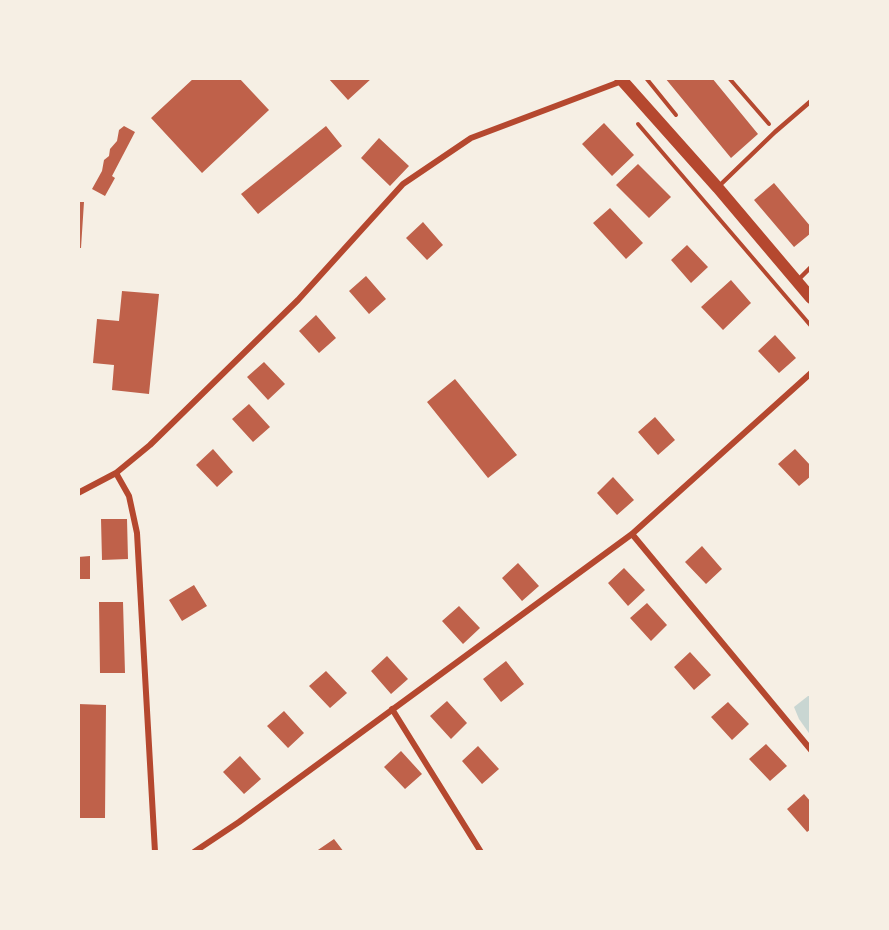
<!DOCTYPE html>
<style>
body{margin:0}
#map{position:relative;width:889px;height:930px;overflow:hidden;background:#f6efe4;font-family:Arial,sans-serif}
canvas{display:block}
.frame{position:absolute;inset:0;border:80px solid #f6efe4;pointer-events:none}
</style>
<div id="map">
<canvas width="889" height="930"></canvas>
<div class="frame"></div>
</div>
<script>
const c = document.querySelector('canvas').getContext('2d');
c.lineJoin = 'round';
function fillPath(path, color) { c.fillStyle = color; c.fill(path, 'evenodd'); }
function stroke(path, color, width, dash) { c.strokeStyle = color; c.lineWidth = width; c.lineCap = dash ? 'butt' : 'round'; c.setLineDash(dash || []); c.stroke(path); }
fillPath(new Path2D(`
 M808,696H811V736L799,719L794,707Z`), '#c9d6d2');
fillPath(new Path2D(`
 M194,78H239L269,110L202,173L151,118Z
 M328,78H372L348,100Z
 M665,78H712L758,134L731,158Z
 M604,123L634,155L612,176L582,144Z
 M124,126L135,132L112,176L115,178L105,196L92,189L102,171L104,160L109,156L110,149L117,141L119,130Z
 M326,126L342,146L258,214L241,194Z
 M379,138L409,166L390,186L361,158Z
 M638,164L671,197L649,218L616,185Z
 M774,183L811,227V233L794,247L754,200Z
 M78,202H84L81,248H78Z
 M610,208L643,243L626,259L593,223Z
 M423,222L443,245L427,260L406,238Z
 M687,245L708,267L691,283L671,260Z
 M366,276L386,299L369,314L349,291Z
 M731,280L751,303L723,330L701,307Z
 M122,291L159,294L149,394L112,390L114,365L93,363L97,319L119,321Z
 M316,315L336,338L319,353L299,331Z
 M775,335L796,358L779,373L758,351Z
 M264,362L285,384L268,400L247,377Z
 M455,379L517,455L488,478L427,402Z
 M249,404L270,427L253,442L232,419Z
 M655,417L675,440L658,455L638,432Z
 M213,449L233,472L217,487L196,465Z
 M795,449L811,466V476L799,486L778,464Z
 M613,477L634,500L617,515L597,493Z
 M101,519H127L128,559L102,560Z
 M702,546L722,569L706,584L685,562Z
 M90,556V579H78V557Z
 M518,563L539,586L522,601L502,578Z
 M624,568L645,590L628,606L608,583Z
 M194,585L207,606L182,621L169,600Z
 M99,602H123L125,673H100Z
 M647,603L667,625L651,641L630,618Z
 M459,606L480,628L463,644L442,621Z
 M690,652L711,675L694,690L674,667Z
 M387,656L408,679L391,694L371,671Z
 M506,661L524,684L501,702L483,679Z
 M326,671L347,693L330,708L309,686Z
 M447,701L467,723L451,739L430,716Z
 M728,702L749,724L732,740L711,717Z
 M78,704L106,705L105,818H78Z
 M284,711L304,733L288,748L267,726Z
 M766,744L787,766L770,781L749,759Z
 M478,746L499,769L482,784L462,761Z
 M401,751L422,774L405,789L384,767Z
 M240,756L261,779L244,794L223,772Z
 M804,794L811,802V829L807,832L787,809Z
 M334,839L344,852H315Z`), '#bf614a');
stroke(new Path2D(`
 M646,78L676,115
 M729,78L769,124
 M638,124L811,326`), '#b5482f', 4);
stroke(new Path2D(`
 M718,187L775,132L811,101
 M797,281L811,267`), '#b5482f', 4.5);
stroke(new Path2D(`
 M116,473L129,496L137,533L155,852
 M78,493L116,473L150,445L298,300L403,184L471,138L622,81
 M632,534L811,750
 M392,709L481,852
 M194,852L239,822L632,534L811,373`), '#b5482f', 6);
stroke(new Path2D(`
 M620,78L718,188L811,298`), '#b5482f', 12);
</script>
